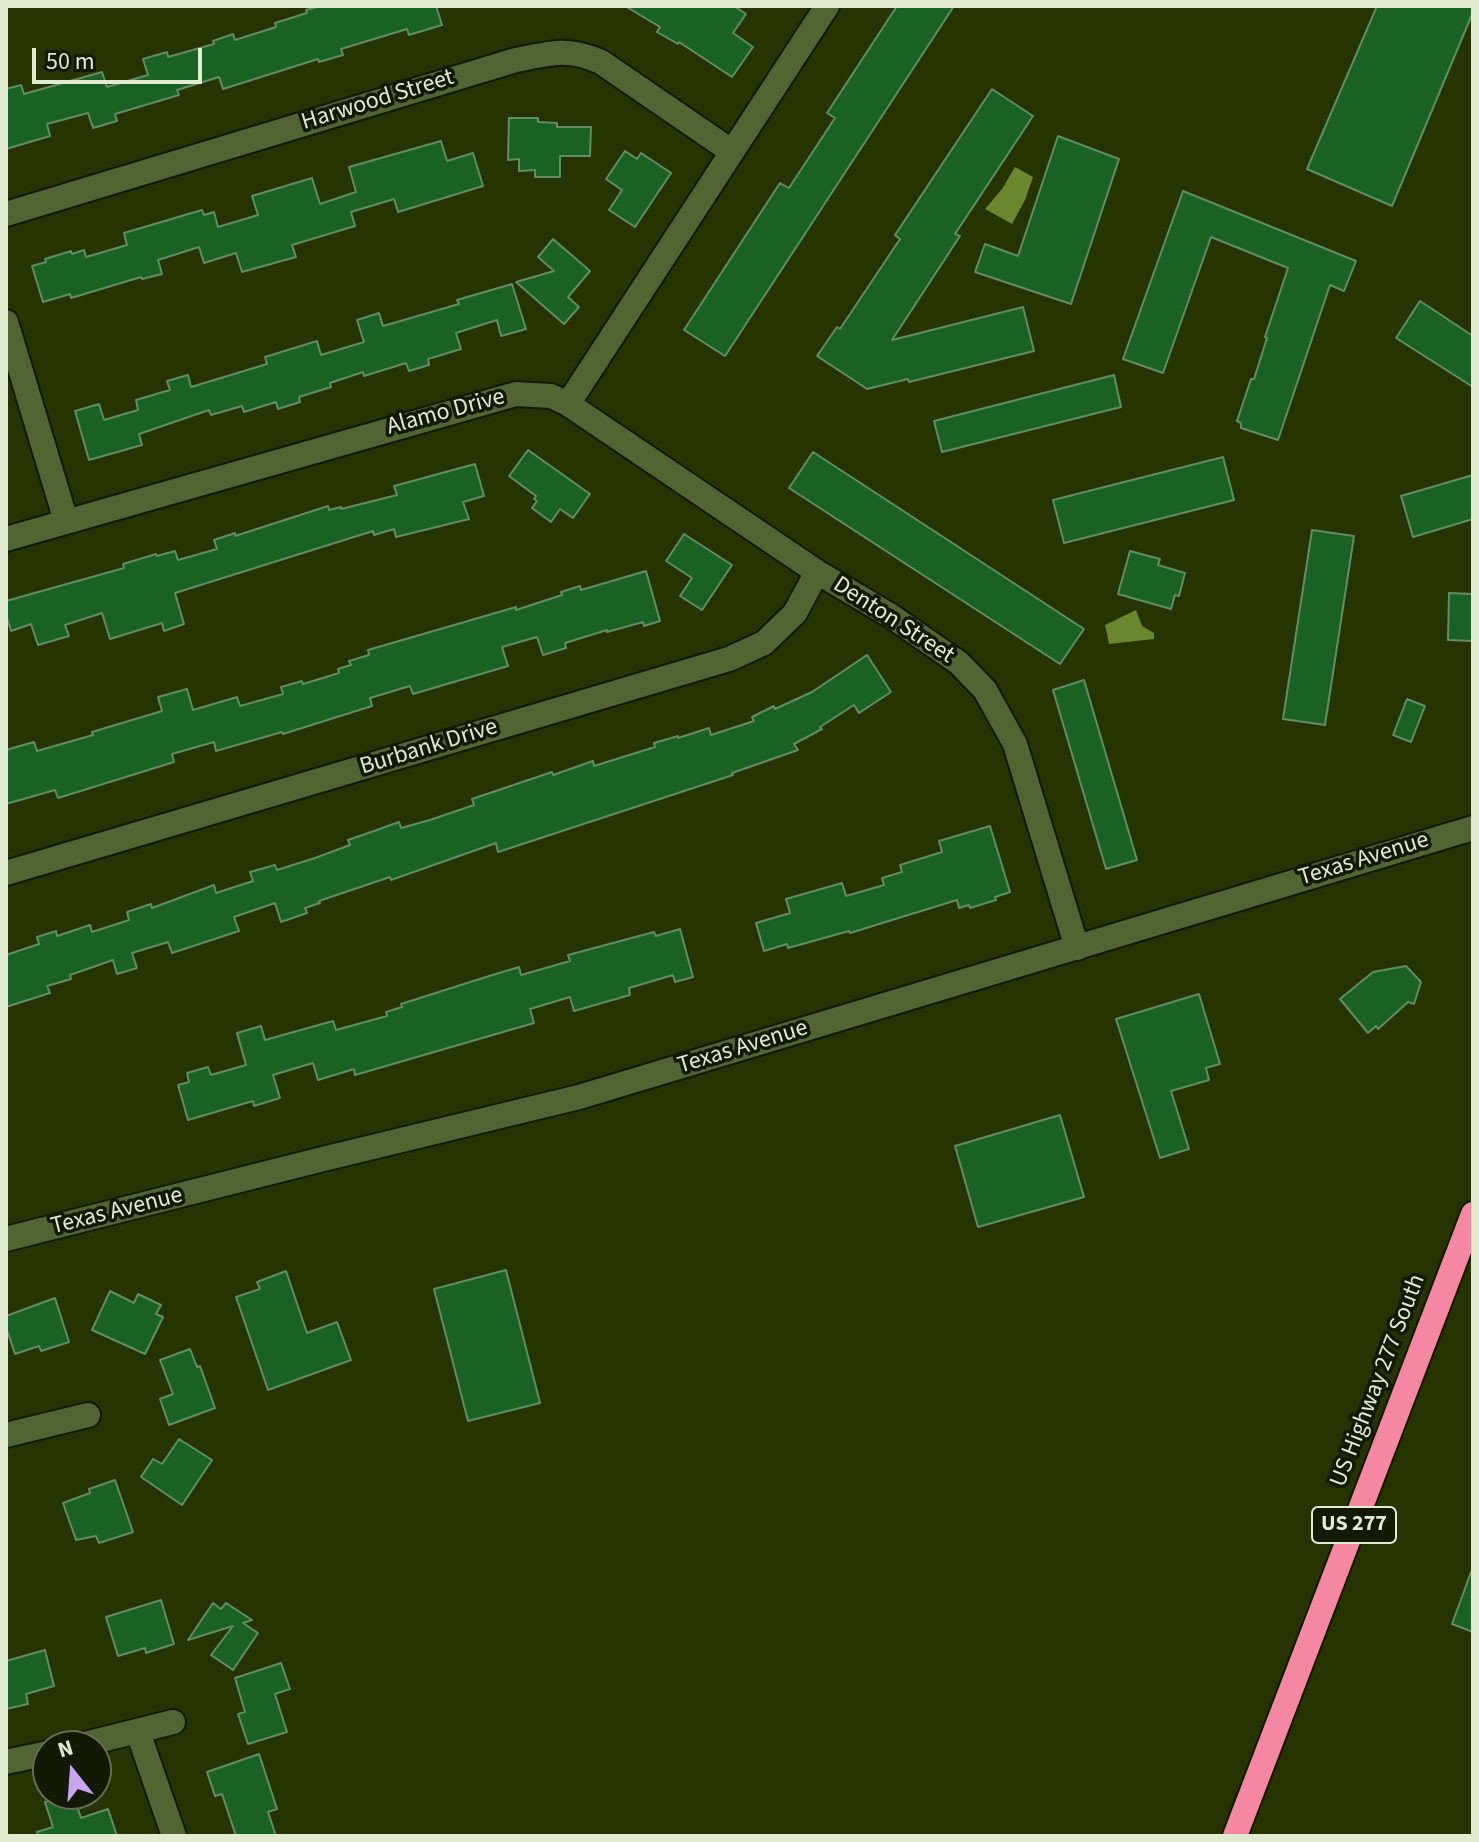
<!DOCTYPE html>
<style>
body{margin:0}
#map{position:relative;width:1479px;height:1842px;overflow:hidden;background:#253400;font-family:"Source Sans 3",sans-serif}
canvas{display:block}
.frame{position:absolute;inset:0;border:8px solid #e0ebcf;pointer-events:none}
.north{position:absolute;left:32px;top:1730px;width:80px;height:80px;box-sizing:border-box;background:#121905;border:2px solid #646d56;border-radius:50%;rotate:343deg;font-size:22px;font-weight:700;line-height:32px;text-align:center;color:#e0ebcf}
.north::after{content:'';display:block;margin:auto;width:28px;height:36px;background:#c8a6ef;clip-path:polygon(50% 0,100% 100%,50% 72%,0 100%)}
.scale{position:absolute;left:32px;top:48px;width:170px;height:36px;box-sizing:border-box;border:4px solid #e0ebcf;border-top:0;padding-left:10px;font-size:24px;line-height:28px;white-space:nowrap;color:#e0ebcf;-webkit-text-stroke:6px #121905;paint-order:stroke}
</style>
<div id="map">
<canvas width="1479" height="1842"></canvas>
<div class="frame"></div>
<div class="north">N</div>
<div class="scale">50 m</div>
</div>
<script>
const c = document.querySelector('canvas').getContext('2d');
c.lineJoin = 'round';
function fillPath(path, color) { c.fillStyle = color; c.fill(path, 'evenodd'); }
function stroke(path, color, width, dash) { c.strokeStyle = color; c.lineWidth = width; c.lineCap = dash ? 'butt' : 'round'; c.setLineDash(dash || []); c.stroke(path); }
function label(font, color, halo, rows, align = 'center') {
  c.font = font + ' "Source Sans 3",sans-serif'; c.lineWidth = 7; c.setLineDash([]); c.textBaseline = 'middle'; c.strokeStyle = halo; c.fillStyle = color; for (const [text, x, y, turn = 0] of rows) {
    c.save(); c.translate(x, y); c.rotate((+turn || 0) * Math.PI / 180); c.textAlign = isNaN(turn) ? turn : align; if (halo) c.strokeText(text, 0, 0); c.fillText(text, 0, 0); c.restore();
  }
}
fillPath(new Path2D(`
 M1015,167L1033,177L1025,200L1012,224L985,209L1002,189Z
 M1136,610L1142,626L1154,633V639L1109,644L1105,625Z`), '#6a862f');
const building = new Path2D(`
 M321,6H436L442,25L409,35L407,29L341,49L343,55L319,62L318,59L223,89L219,77L177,90L179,95L115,114L117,121L93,128L88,113L47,124L50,136L6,149V89L21,85L24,94L102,72L107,87L148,75L143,59L167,52L168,57L214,44L213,41L233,34L235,40L276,27L275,23L307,13L306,10Z
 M625,6H734L746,14L733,33L753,47L732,77L679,42L678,44L657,32L660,27Z
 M897,6H954L725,356L684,330L780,183L789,188L835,118L827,113Z
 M1377,6H1473V12L1392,206L1307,169Z
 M992,89L1033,116L955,234L960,236L892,340L1023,307L1034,351L909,382L908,379L867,389L817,356L837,327L840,329L900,239L895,235Z
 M509,118H538V122L557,123V127H591L590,156H560V177H535V170L519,171V159L508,160Z
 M1058,136L1119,159L1071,304L975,272L985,244L1018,256Z
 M441,141L447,161L473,153L483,186L398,212L394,199L351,212L355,226L292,245L296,257L242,272L236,253L204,263L199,247L158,260L162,274L142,279L141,277L71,298L70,294L43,302L32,266L46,262L45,259L71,251L72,254L84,250L86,257L127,245L124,233L202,210L204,215L214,212L218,227L258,215L252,196L312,178L320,204L356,192L349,167Z
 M625,151L637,159L641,153L671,173L635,227L609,210L622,190L606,179Z
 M1183,191L1356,261L1344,291L1330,285L1278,440L1241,428V423L1237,421L1251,379H1254L1267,338L1265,337L1288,268L1211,237L1163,373L1123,359Z
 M553,239L590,271L568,297L579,307L564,324L516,282L554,271L538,257Z
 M512,284L526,329L501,336L497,320L456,333L461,349L428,359L429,365L409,371L406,363L364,376L363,372L330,383L331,387L299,397L300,402L278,409L276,402L244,412L242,406L211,415L209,410L139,434L142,445L89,460L75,411L99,404L104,420L138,410L136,400L170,390L167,381L188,375L191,387L267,364L265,357L317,341L321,355L364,342L357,320L379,313L383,326L459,304L457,300Z
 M1420,301L1473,336V387L1396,338Z
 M1114,375L1121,407L942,452L934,421Z
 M528,450L590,494L573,518L560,509L551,522L532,508L537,501L534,499L536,496L509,476Z
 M813,452L1084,629L1060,664L789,488Z
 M1223,457L1234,500L1064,543L1053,500Z
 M475,464L484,496L463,502L469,519L396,537L394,529L374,535L373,531L175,593L184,624L164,631L162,623L110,639L102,613L65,625L69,636L38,645L31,624L11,631L6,614V601L124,568L123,564L156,554L157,556L175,551L178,560L217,549L214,540L235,533V536L328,506L329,510L341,507V509L397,495L394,486Z
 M1473,475V519L1413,537L1401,496Z
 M1312,530L1354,536L1325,725L1283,719Z
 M684,534L732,565L702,610L680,596L692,578L666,561Z
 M1130,551L1160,559L1158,565L1185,573L1179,596L1175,595L1171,609L1118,594Z
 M646,571L660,621L644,626L643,622L607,632V630L565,643L566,648L543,655L537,637L502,647L508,666L413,694L410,686L370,698L372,706L283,734L282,732L216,751L214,742L172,754L174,762L58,798L55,790L6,804V750L34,742L37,751L93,735L92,732L162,711L158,697L187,689L193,710L237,697L240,706L283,694L281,687L302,681L303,684L339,673L338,669L351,665L349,661L369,655L368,650L516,607V610L562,595L561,592L580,586L581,590Z
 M1449,593L1473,594V641L1448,640Z
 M867,655L891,692L859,713L854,705L820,727L822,729L794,744L798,750L732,773L733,775L498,852L496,843L391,880L390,877L319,901L320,903L305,908L307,913L281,922L275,903L234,917L239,931L172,953L168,942L132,953L137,968L117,974L113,960L70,975L71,979L47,986L50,993L6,1007V955L39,944L37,937L56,931L57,936L90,925L92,932L129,920L127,912L151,904L152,908L214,885L216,893L253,881L250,872L275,865L277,870L315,858L350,845L348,840L374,831L399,822L401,828L430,820L474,805L472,799L552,772L553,775L593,761L594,766L655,747L654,743L678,736V738L709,728L711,735L754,721L752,717L774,706L775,709L812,692Z
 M1084,680L1137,860L1106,869L1053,690Z
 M1407,699L1425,706L1411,742L1393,735Z
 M990,826L1010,892L995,897L996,900L970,908L969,905L959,908L957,900L850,933L849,931L788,948L787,944L764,951L756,923L790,913L786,899L842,883L846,896L884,885L882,878L902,872L900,865L942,852L939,841Z
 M680,929L693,977L675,982L673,975L629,988L630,995L574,1011L570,997L530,1009L534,1023L355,1075L354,1069L318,1080L313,1063L273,1075L280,1098L254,1106L253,1101L188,1120L178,1085L189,1082L187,1073L208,1067L211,1075L246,1065L237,1033L261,1026L265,1040L333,1021L336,1030L387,1016L386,1012L402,1007L401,1004L486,977L519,967L521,975L570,961L568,955L654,932L656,936Z
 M1406,966L1421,982L1414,1004L1408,1002L1378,1029L1376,1026L1368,1033L1340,999L1373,972Z
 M1199,994L1220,1064L1206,1068L1209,1080L1171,1091L1189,1149L1160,1158L1116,1019Z
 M1060,1115L1084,1197L978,1227L955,1146Z
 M506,1270L540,1403L468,1421L434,1289Z
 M286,1271L307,1333L337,1322L351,1360L268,1390L236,1297L260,1289L257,1282Z
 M110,1291L134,1303L138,1294L161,1305L156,1314L163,1317L145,1354L92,1330Z
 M55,1298L69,1342L41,1351L39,1346L15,1354L6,1327V1316Z
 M190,1349L197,1367L200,1366L215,1408L169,1425L160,1399L173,1394L160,1360Z
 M179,1439L212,1460L182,1505L141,1477L153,1459L162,1464Z
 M115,1480L133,1532L99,1543L96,1536L76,1540L63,1503L90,1493L89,1489Z
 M1471,1572H1473V1632L1452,1624Z
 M161,1600L174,1644L146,1653L145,1648L118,1656L106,1617Z
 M213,1603L221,1609L226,1603L252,1620L243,1623L258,1633L233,1670L211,1655L233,1626L188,1640Z
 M45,1650L54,1686L26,1694L28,1704L6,1709V1661Z
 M281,1663L290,1689L275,1694L287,1732L248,1744L238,1714L245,1712L235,1678Z
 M259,1754L277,1809L268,1812L276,1836H236L222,1794L215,1796L207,1772Z
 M73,1794L81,1818L108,1809L117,1836H38L37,1832L53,1827L45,1802Z`);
fillPath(building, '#1a6224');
stroke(building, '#628d64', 2);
const minor = new Path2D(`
 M6,214L516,60C551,53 568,47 601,62L731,151
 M6,322L66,521
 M568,404L817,572L891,616L959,663L985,690L1015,744L1077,948
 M6,539L516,394L551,396L568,404L827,6
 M6,873L729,659L764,643L795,613L817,572
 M6,1239L323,1159L579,1097L1473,828
 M6,1435L88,1415
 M138,1732L174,1836
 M77,1746L173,1722
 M6,1762L48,1753`);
const highway = new Path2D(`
 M1235,1836L1473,1214`);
stroke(minor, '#111a01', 28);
stroke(highway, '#111a01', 28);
stroke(minor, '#526431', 24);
stroke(highway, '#f687a2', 24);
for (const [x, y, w] of [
 [1354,1525,84]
]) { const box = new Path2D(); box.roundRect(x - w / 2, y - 18, w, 36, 6); c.fillStyle = '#121905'; c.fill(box); stroke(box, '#e0ebcf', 2); }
label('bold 22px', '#e0ebcf', null, [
 ["US 277",1354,1525]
]);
label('24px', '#e0ebcf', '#121905', [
 ["Harwood Street",378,101,-17],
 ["Alamo Drive",446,413,-15],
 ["Denton Street",893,621,33],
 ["Burbank Drive",429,748,-17],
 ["Texas Avenue",1364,860,-17],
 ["Texas Avenue",743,1048,-17],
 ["Texas Avenue",117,1212,-14],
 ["US Highway 277 South",1379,1381,-69]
]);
</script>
